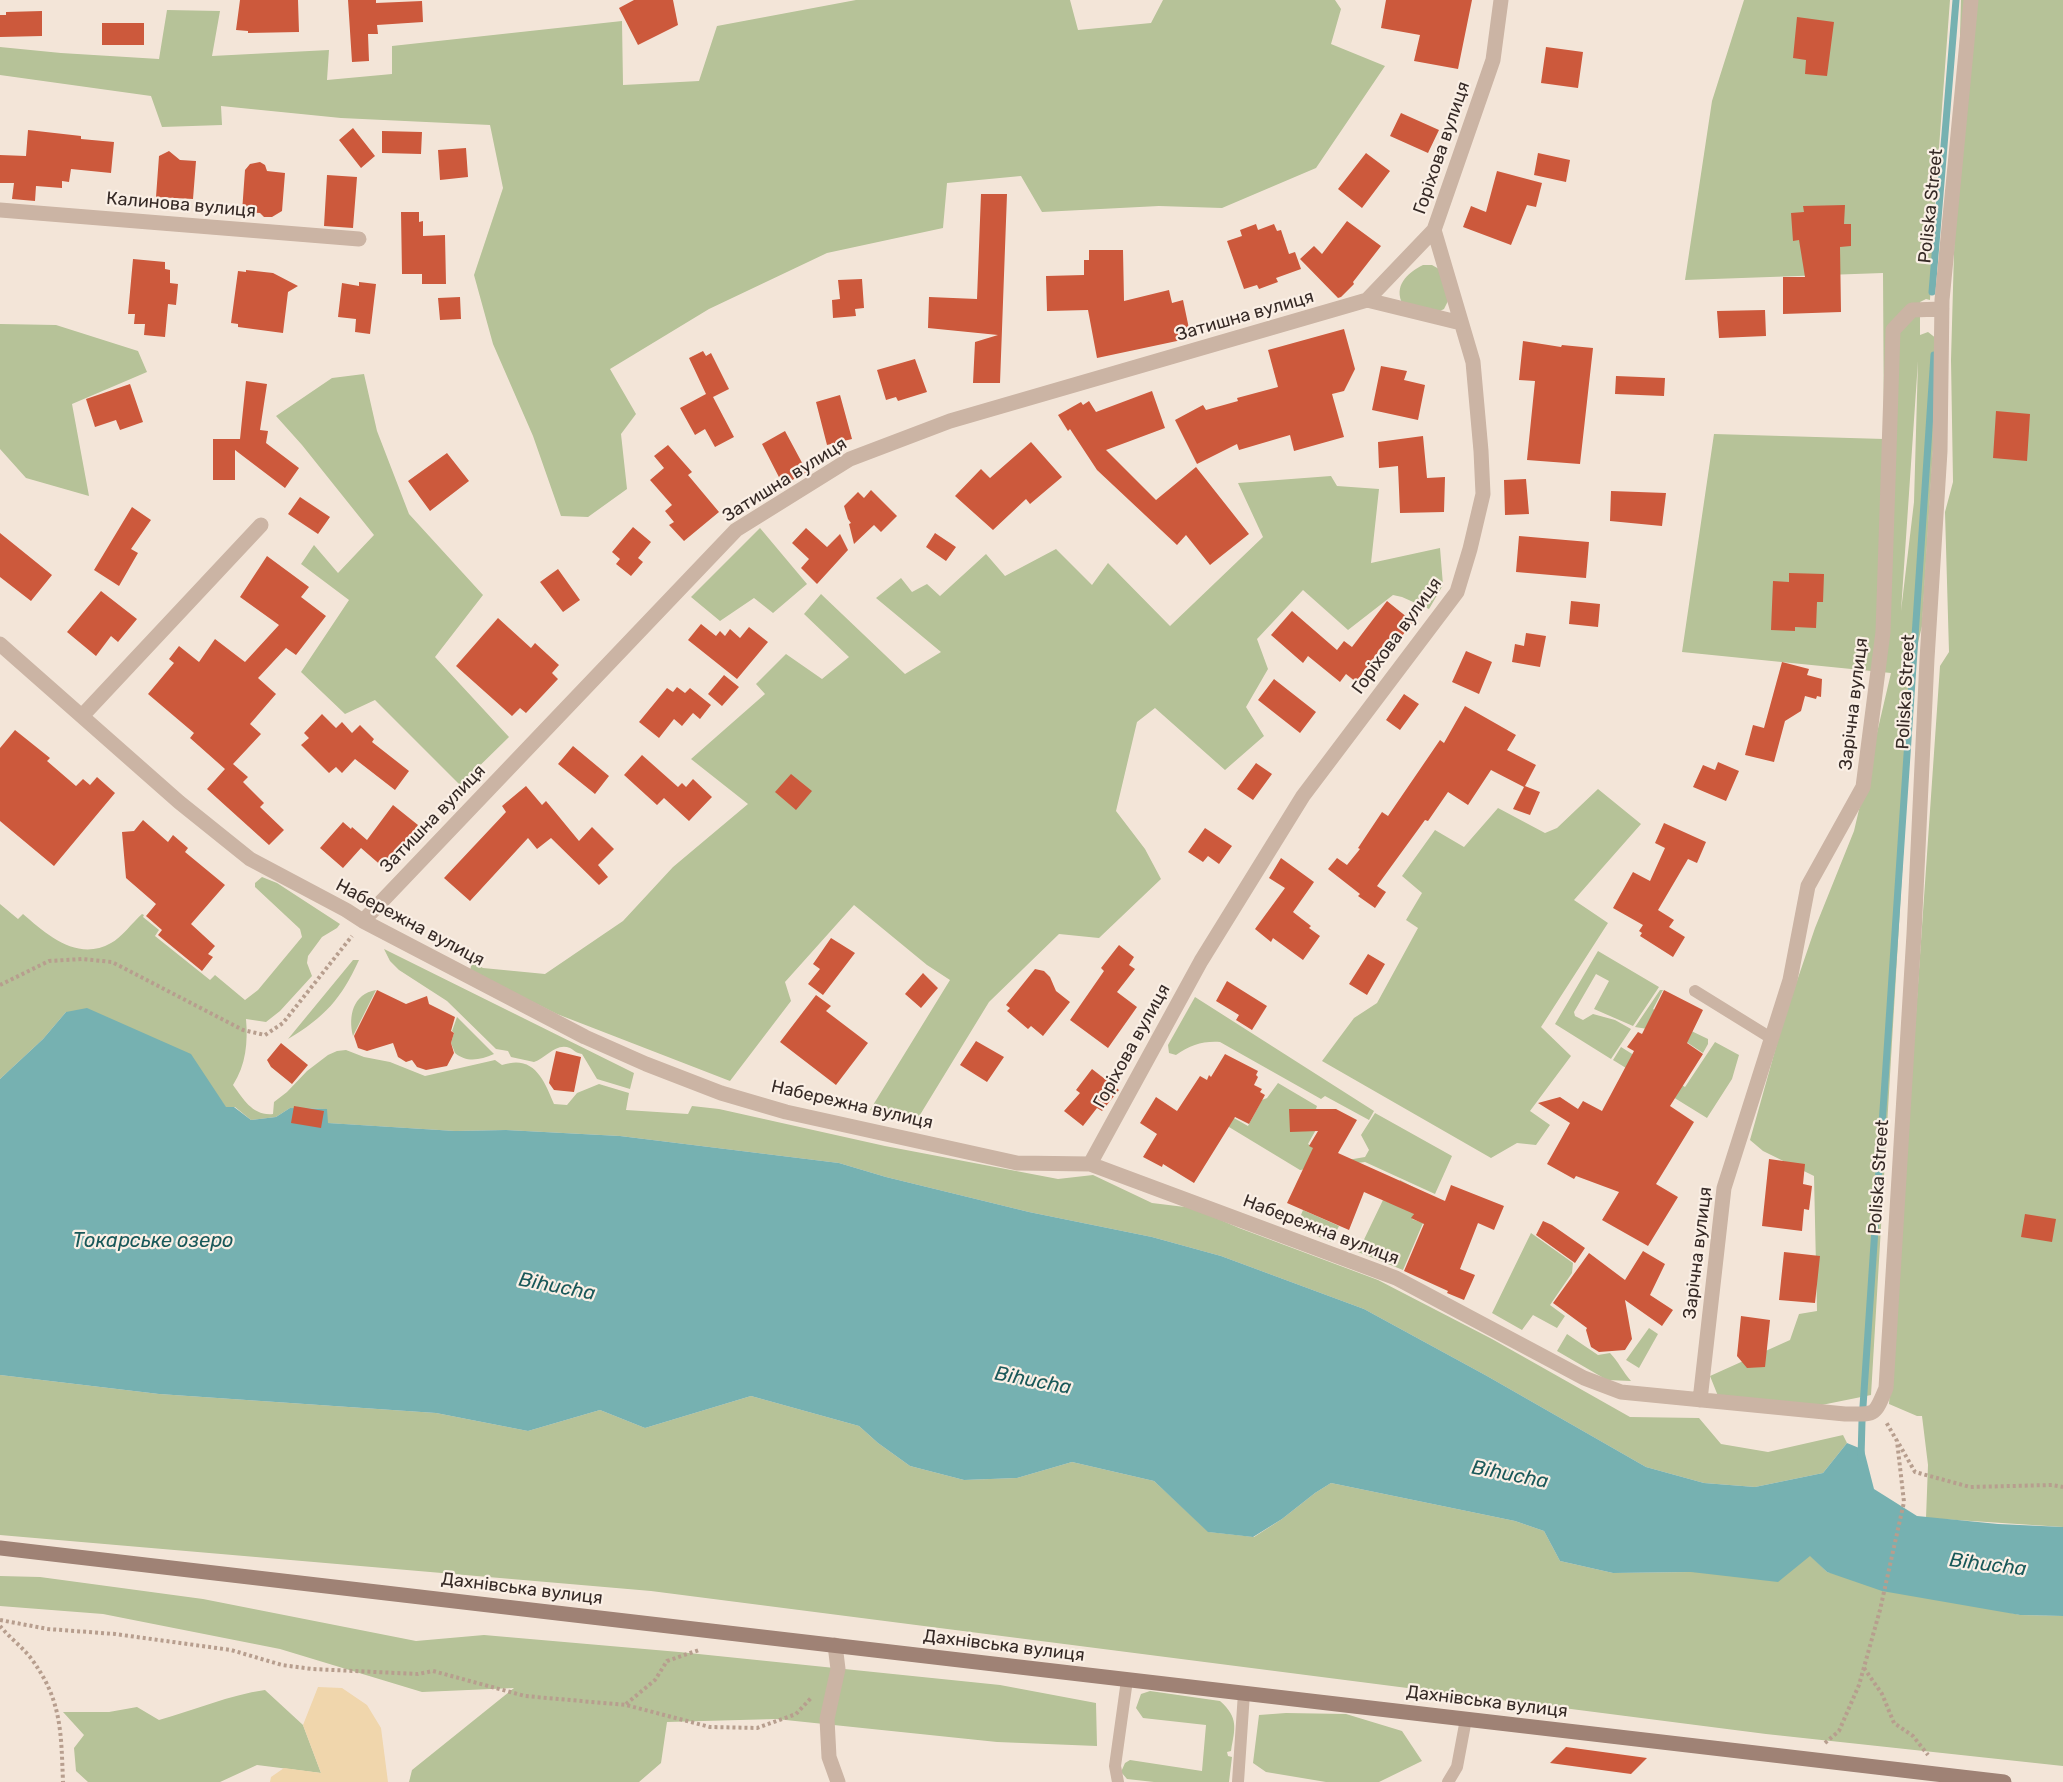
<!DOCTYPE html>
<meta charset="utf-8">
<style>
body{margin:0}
canvas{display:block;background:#f3e5d8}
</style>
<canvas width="2063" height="1782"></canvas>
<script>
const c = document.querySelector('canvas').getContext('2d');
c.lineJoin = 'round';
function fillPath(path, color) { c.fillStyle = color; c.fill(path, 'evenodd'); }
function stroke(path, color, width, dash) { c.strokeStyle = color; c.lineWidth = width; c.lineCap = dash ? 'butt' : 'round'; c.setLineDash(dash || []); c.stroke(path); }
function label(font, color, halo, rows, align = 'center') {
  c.font = font + ' Rubik,sans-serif'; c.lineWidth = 4.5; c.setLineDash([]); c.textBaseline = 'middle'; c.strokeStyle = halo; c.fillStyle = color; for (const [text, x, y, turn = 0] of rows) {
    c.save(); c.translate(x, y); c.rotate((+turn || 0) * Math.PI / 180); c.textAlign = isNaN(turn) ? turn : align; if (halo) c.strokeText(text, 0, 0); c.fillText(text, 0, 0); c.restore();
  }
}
fillPath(new Path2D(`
 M856,0H1070L1078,30L1151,23L1163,0H1335L1341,9L1331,44L1385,66L1316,168L1222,208L1159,206L1042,212L1021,176L947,183L943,228L827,253L709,309L610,369L636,414L621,434L627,489L588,517L561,516L533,436L493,344L474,275L503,188L490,125L341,118L221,106L222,125L162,127L151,96L0,75V47L61,53L159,59L167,10L220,11L212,56L329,50L327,80L392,74V46L622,21L623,85L699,81L717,26Z
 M1744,0H1950L1934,215L1930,300L1926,299L1920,302V335L1928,332L1937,339V385L1922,626L1915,655L1871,1395L1787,1412L1718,1396L1710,1376L1790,1340L1799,1314L1817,1311L1814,1176L1763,1151L1750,1140L1783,1022L1815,928L1854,831L1891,673L1682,652L1714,434L1884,439L1883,273L1685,280L1712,101ZM1918,361L1914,502L1901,611Z
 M1961,0H2063V1527L1926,1518L1928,1465L1922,1416H1917L1889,1404L1940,666L1949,652L1945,512L1953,482L1951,360Z
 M1423,265H1432L1439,269L1448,301L1444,309L1436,313L1403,305C1393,286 1407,273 1423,265Z
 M0,324L56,325L138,351L147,372L72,404L89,496L26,478L0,449Z
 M364,374L377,431L409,514L483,595L435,657L509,737L460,785L375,700L345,714L301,672L349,600L301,564L314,545L338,573L374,535L302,445L276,416L332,378Z
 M1331,476L1337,486L1379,489L1371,563L1440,548L1443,585L1429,609L1402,597L1393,595L1348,630L1303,590L1257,639L1268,669L1246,707L1264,736L1225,770L1155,708L1137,722L1116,811L1145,849L1161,879L1099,938L1059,934L989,1002L915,1123L870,1110L950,980L927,965L854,905L785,982L791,1001L730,1081L557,1014L470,971L472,961L483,968L545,974L623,921L673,867L748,804L691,759L765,694L756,684L786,654L822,679L849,657L804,614L821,594L905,674L941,652L876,598L901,578L912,592L927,584L940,596L986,554L1005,576L1056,549L1092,585L1108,563L1170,626L1263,537L1238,483Z
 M760,528L807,584L773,613L754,598L720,621L691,597Z
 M1598,789L1641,824L1574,900L1608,923L1541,1027L1571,1056L1530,1111L1550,1125L1536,1145L1517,1143L1491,1158L1322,1061L1354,1018L1377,1003L1418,928L1406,920L1422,893L1402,876L1435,830L1464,847L1498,808L1545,833L1557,828Z
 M262,877L277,883L340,924L337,928L322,937L308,956L307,963L312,976L280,1011L266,1022L246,1019C248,1042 246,1065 233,1085C244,1100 253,1116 273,1114L274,1102L287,1092L307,1071L328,1055L337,1051L346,1050L364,1057L390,1062L425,1076L495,1060L502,1065C534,1054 544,1080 554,1104L567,1105L577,1093L599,1084L629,1093L626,1110L688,1114L692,1106L719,1109L885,1146L1058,1179L1093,1175L1152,1203L1193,1208L1239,1228L1378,1280L1492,1339L1630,1417L1699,1418L1721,1444L1768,1452L1843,1435L1847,1443L1823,1473L1755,1487L1704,1483L1646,1467L1487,1376L1364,1309L1221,1256L1152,1237L1029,1212L886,1177L839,1163L620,1136L506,1130L455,1131L327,1123L326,1109L290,1108L276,1117L251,1120L235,1107L226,1108L222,1102L66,1012L43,1039L0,1079V904L18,919L23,914C47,935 78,962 111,943C121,938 133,922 142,914L144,915L143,917L159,930L155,936L210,980L215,975L245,1000L258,990L302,937L300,929L255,887V883Z
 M384,949L634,1073L630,1089L597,1079L582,1054C576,1053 575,1051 570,1048C556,1042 546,1058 534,1062L511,1057L508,1051L496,1049L447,1001L399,970L390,961Z
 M1598,951L1659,987L1633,1026L1594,1009L1609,981L1596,974L1574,1012L1575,1016L1583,1020L1593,1014L1615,1020L1631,1029L1611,1059L1555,1024Z
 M353,960H359C341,999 325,1017 288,1039Z
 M376,990L353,1036C348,1016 353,994 376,990Z
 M1660,990H1663L1653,1009L1673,1019L1654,1030L1635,1027Z
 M1195,997L1374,1111L1369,1120L1325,1096L1321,1099L1220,1042C1202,1041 1191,1045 1176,1055L1169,1053L1168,1045Z
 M457,1017L494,1054C480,1060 467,1063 455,1053L451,1043L454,1033L452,1031Z
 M1683,1027L1708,1039V1044L1703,1053L1676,1035Z
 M1715,1042L1739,1055L1732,1079L1707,1118L1613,1060L1621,1047L1685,1087Z
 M1278,1083L1317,1106L1315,1112L1322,1119L1308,1144L1336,1162L1365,1157L1369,1150L1361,1135L1375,1113L1452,1156L1435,1194L1365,1162L1300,1170L1186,1101L1190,1093L1248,1126L1262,1100L1267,1098Z
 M1400,1180L1413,1187L1405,1206L1415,1211L1412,1219L1423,1223L1403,1270L1358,1252L1383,1200L1390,1203Z
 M1303,1210L1339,1226L1331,1242L1296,1227Z
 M1531,1233L1573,1263L1572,1273L1550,1305L1565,1316L1557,1328L1533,1315L1522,1330L1492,1313Z
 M1649,1328L1658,1334L1639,1368L1626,1360Z
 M1567,1334L1598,1355L1610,1353C1618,1361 1623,1372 1631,1381L1607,1380L1557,1351Z
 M0,1375L159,1394L436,1413L528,1431L600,1410L645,1428L751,1396L859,1426L878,1443L910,1466L964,1480L1017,1478L1072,1462L1154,1481L1209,1532L1254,1537L1282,1519L1315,1493L1331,1483L1515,1521L1544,1531L1560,1561L1613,1573L1691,1572L1810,1555L1827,1572L2020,1615L2063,1616V1766L1766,1734L651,1591L0,1535Z
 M0,1576L40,1577L203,1599L416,1641L484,1635L679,1652L1000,1685L1096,1703L1097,1746L997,1742L776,1719L667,1722L661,1763L639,1782H409L412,1770L514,1688L422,1692L280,1649L103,1614L0,1606Z
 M265,1690L303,1725L321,1773L257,1765L220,1782H88L76,1771L74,1748L84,1735L63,1712H109L137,1707L159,1720C195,1710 229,1695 265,1690Z
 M1150,1691L1220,1701C1239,1718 1235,1728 1231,1751L1227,1752L1228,1756L1232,1757L1229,1782H1154L1127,1779L1121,1772L1125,1763L1130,1760L1202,1771L1206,1725L1143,1718L1136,1708L1141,1694Z
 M1286,1713L1346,1714L1402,1731L1422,1761L1379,1782H1326L1266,1772L1253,1763L1259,1715Z`), '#b6c298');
fillPath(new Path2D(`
 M318,1687L342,1688L367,1705L381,1728L388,1782H270L271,1777L284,1768L321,1773L303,1725Z`), '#f0d6ac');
fillPath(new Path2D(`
 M87,1008L191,1054L226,1107H234L251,1120L276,1117L290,1108L327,1109L328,1123L455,1131L506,1130L620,1136L839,1163L886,1177L1029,1212L1152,1237L1221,1256L1364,1309L1487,1376L1646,1467L1704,1483L1755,1487L1823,1473L1847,1443L1864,1450L1874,1489L1917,1516L1998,1524L2063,1527V1616L2020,1615L1882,1591L1827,1572L1810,1556L1778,1582L1691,1572L1613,1573L1560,1561L1544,1531L1515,1521L1331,1483L1315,1493L1282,1519L1253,1537L1208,1532L1154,1481L1072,1462L1017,1478L964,1480L910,1466L878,1443L859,1426L751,1396L645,1428L600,1410L528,1431L436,1413L159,1394L0,1375V1079L43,1039L66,1012Z`), '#76b1b1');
stroke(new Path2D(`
 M1932,292L1956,0
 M1861,1458L1862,1421L1934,355`), '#76b1b1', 7);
fillPath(new Path2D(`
 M240,0H298L299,32L248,33V31L236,30Z
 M348,0H376V3L422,1L423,22L377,25L378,34H368L369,61L352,62Z
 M634,0H673L678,25L638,45L619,8Z
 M1386,0H1472L1458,69L1414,61L1420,35L1381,28Z
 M42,11V36L0,37V15H6V12Z
 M1797,17L1834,22L1827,76L1805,74L1806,60L1793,58Z
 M102,23H144V45H102Z
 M1546,47L1583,52L1578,88L1541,83Z
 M1401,113L1439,130L1428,153L1390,136Z
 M353,128L375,156L361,168L339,140Z
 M28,130L81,136V139L114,142L111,173L71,169L69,182L62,181V188L36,186L35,201L12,199L14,183H0V155L26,156Z
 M382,131L422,132L421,154L382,153Z
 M466,148L468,177L440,180L438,150Z
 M169,151L180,160L196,161L193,199L156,197L159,156Z
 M1366,153L1390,171L1362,208L1338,189Z
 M1538,153L1570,160L1566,182L1534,175Z
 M260,162L265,165L267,171L285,173L282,211L272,217H264L260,213L242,212L245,170L250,164Z
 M1497,171L1542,183L1536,207L1527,205L1511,245L1463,227L1471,206L1486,212Z
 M327,175L357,177L353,228L324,226Z
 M981,194H1007L1000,383H973L975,342L998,335L928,328L929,297L977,299Z
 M1845,205L1844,224H1851V246L1840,247L1841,312L1783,314V277H1805L1799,240L1793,241L1791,213L1804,212L1803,206Z
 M401,212H419V222L423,221V236L445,235L446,284H422V274H402Z
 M1347,221L1381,246L1353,282L1354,284L1341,297L1338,298L1300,259L1314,246L1322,254Z
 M1256,224L1258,230L1274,224L1277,231L1281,230L1289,254L1295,252L1301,269L1276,278L1278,282L1259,289L1257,285L1244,289L1227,241L1242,236L1240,230Z
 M1089,250H1123L1124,301L1169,290L1172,303L1183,300L1191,338L1097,358L1088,310L1047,311L1046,276L1084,275V260H1089Z
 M133,259L165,262V269L170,270V283L178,284L176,305L168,304L165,337L144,335L145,324H134L135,314H128Z
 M246,270L273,273L298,286L288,292L283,333L238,327V324L231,323L238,271L246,272Z
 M862,279L864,308L855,309L856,316L833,318L832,300L840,299L838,280Z
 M359,282L376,284L370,334L355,332L356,319L338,317L342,283L359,286Z
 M460,297L461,319L440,320L438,298Z
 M1765,310L1766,336L1719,338L1717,311Z
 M1344,329L1355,369L1344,391L1332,394L1344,437L1294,451L1290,435L1239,450L1237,444L1197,464L1175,420L1203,405L1206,410L1238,401L1237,398L1278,387L1268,350Z
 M1523,341L1561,347L1562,345L1593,348L1580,464L1527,460L1535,381L1519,380Z
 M703,351L706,356L711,353L729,389L713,397L734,437L715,447L705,429L695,435L680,408L706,394L689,358Z
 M915,359L927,392L898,401L896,397L886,400L877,370Z
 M1381,366L1407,371L1404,380L1425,385L1418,420L1372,410Z
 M1616,376L1665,378L1664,396L1615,394Z
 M246,381L267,384L260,430L268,431L266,443L299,468L285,488L235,450V480H213V439H240Z
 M130,384L143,422L120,430L116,420L95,427L86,399Z
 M1152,391L1165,428L1106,450L1156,500L1196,467L1249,534L1210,565L1186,535L1177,545L1097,470L1070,429L1068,431L1058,415L1081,402L1083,405L1089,401L1096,412Z
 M840,395L852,439L827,445L816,402Z
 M1996,411L2030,414L2027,461L1993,458Z
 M785,431L807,472L783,485L762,444Z
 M1423,436L1427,478L1445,477L1444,512L1400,513L1398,466L1379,468L1378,442Z
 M1031,442L1062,477L1030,504L1026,499L993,530L955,496L981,469L990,478Z
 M668,445L692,472L688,475L719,512L684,541L669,525L674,522L665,511L672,505L650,480L664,468L654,456Z
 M447,453L469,481L430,511L408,481Z
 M1526,479L1529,514L1505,515L1504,480Z
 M871,490L897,516L881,532L874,525L854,544L849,524L851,523L848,519L844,506L858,492L864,498Z
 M1611,491L1666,493L1662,526L1610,521Z
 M300,497L330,517L318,534L288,514Z
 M132,507L151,520L131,549L138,553L119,586L94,570Z
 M633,527L651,542L638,558L643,562L631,576L616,564L620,559L612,552Z
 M806,528L827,547L840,534L848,550L817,584L801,568L809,559L792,543Z
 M0,533L52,575L31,601L0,577Z
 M935,533L956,547L946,561L926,547Z
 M1519,536L1589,542L1586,578L1516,572Z
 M267,556L309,587L301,597L326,616L296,655L286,648L258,678L276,694L250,724L261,734L233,764L248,777L243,782L264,803L260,807L284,830L269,845L207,789L225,769L190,738L194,733L148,694L174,663L169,659L179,646L199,662L215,639L245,662L279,625L240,597Z
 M558,569L580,600L563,612L540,582Z
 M1789,573L1824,574L1823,602H1817L1816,628L1795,627V631L1771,630L1773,581L1789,582Z
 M101,591L137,619L118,642L111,636L96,656L67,632Z
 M1387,601L1413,622L1394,646L1387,640L1356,682L1346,674L1340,682L1308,656L1303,663L1271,635L1292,611L1337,650L1344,641L1352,647Z
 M1571,601L1600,604L1598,627L1569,624Z
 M498,618L531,648L535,643L559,665L552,673L558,679L526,713L520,708L512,716L456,666Z
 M701,624L716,636L720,631L725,636L730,629L740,638L749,627L768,642L737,679L688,640Z
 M1526,633L1546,636L1540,667L1512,662L1515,644L1524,646Z
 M1466,651L1492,662L1479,694L1452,682Z
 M1782,662L1809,669L1807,675L1822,679L1821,697L1817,696L1816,699L1805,696L1801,711L1785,721L1774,762L1745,755L1753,725L1764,728Z
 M724,675L739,687L722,706L708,694Z
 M1274,679L1316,712L1300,733L1258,700Z
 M677,687L685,693L690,688L711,705L700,719L693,713L682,726L674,719L659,738L639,722L667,688L673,692Z
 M1404,694L1419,704L1400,730L1386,720Z
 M1465,706L1516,735L1507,750L1536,765L1525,786L1540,792L1530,815L1513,809L1524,787L1491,770L1468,805L1448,792L1428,821L1425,820L1377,886L1386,892L1375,908L1358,896L1360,894L1328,869L1337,858L1347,865L1360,849L1358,848L1382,812L1388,816L1440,740L1444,743Z
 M322,714L336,728L342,722L352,733L360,725L374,739L372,742L409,771L395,790L355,759L342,773L336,767L329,773L301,745L309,738L304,733Z
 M15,730L50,758L47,761L76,786L83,779L90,785L97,777L115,793L54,866L0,821V748Z
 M573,746L609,776L595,794L558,764Z
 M642,755L678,787L682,783L686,787L693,779L712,797L689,821L664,798L657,805L624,775Z
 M1718,762L1739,771L1726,801L1693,787L1703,765L1715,770Z
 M1256,763L1272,774L1253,800L1237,789Z
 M791,774L812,791L796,810L775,792Z
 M526,786L542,805L546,801L579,841L592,827L614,849L598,865L608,877L599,885L551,838L537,849L528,838L470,901L444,878L506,812L502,806Z
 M393,805L418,825L384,868L361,848L343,868L320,848L343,822L351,829L352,827L367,840Z
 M143,820L168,842L173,835L188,848L185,852L225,885L191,924L215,946L208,954L213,957L202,971L158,935L162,930L146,916L156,904L126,878L122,832L134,831Z
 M1664,823L1706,842L1697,863L1688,859L1658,910L1674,920L1669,927L1685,937L1673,957L1640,936L1642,933L1639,931L1643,925L1613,908L1633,872L1650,881L1665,848L1655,843Z
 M1205,828L1232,846L1219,864L1208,856L1203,862L1188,852Z
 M1281,858L1314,882L1293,912L1311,926L1309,928L1320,936L1303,960L1273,938L1271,942L1255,929L1285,888L1269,878Z
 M831,938L855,953L823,995L808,984L820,969L813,964Z
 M1119,945L1134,957L1129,965L1135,969L1117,992L1137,1007L1108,1048L1070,1020L1104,971L1101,968Z
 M1368,954L1385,964L1367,995L1349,984Z
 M1035,969L1044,971L1050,977L1056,991L1070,1002L1043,1036L1031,1026L1028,1029L1007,1011L1010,1008L1006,1005Z
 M923,973L938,988L921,1008L905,994Z
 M1227,981L1267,1006L1252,1030L1236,1020L1239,1015L1216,1001Z
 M377,990L406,1004L427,996L429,1004L455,1017L451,1031L454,1033L451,1043L454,1053L447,1066L426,1070L417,1067L412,1060L406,1062L398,1057L393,1043L367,1051L358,1048L354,1036Z
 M1664,990L1703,1010L1687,1043L1703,1054L1670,1106L1694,1122L1656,1184L1678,1197L1648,1246L1602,1220L1619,1192L1576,1176L1574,1179L1547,1164L1570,1123L1538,1103L1560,1097L1578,1109L1583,1101L1602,1111L1634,1051L1627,1047L1638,1032L1642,1034Z
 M816,995L831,1006L826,1011L868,1043L836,1085L780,1042Z
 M976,1041L1004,1057L987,1082L960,1065Z
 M281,1043L308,1065L292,1084L271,1067L267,1060Z
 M556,1051L581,1057L574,1092L554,1090L549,1083Z
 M1225,1054L1258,1071L1256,1075L1258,1077L1254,1085L1262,1089L1260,1092L1265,1095L1249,1124L1235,1117L1194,1183L1163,1164L1162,1167L1143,1157L1157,1134L1140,1123L1156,1097L1177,1111L1200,1076L1207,1080L1209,1075L1211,1077Z
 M1092,1069L1119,1090L1102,1111L1097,1108L1083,1126L1064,1111L1080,1093L1076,1090Z
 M294,1106L324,1111L321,1128L291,1123Z
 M1289,1109H1336L1357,1120L1338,1153L1445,1201L1451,1185L1504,1206L1494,1230L1478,1223L1460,1269L1475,1275L1464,1300L1447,1293L1448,1291L1404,1271L1424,1224L1411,1218L1414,1214L1364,1192L1349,1230L1287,1203L1313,1148L1309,1146L1318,1131L1290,1132Z
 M1769,1159L1805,1164L1803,1184L1812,1186L1809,1210L1804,1209L1802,1231L1762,1226Z
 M2025,1214L2056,1219L2052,1242L2021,1237Z
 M1543,1221L1552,1225L1585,1248L1575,1263L1536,1235Z
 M1643,1251L1665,1264L1650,1295L1673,1310L1662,1326L1625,1300L1632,1339L1625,1350L1599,1352L1591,1347L1586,1330L1587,1328L1553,1303L1589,1253L1625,1280Z
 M1784,1252L1820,1256L1815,1303L1779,1300Z
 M1741,1316L1770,1320L1765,1367L1747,1368L1737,1356Z
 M1566,1747L1647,1758L1631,1774L1550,1763Z`), '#cc593c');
stroke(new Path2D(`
 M0,985L49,961L82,959L112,962L243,1030L265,1035L283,1023L352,936
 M1899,1444L1915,1472L1970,1487L2052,1485L2063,1487
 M0,1620L48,1629L115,1634L231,1650L282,1665L312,1669L418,1674L433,1671L525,1696L626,1705L710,1727L757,1728L796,1714L812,1697
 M0,1626C9,1637 21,1646 30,1657C62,1699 61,1732 63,1782
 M1864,1668L1882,1694L1894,1723L1913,1736L1928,1755
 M626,1704L655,1680L667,1661L699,1650
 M1825,1743L1839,1731L1859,1685L1880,1610L1904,1502L1897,1441L1886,1422`), '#b79e8e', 4, [3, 3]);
stroke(new Path2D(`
 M1695,991L1771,1038
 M1118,1782L1115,1766L1127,1680
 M1238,1782L1244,1693
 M1448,1782L1457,1767L1466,1719`), '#cbb4a4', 12);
stroke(new Path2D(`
 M0,210L359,239
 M1367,300L1461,323
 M0,644L179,802L250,859L346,910L363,921L585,1037L646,1064L721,1093L786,1112L1017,1163L1090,1164L1396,1278L1584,1378L1621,1392L1845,1414C1876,1414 1874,1417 1886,1388L1914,934L1927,659L1940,451L1942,300L1971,0
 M82,716L261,525
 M363,921L736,530L850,459L950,421L1367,300L1434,230
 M1090,1164L1201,961L1303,796L1457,592L1470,549L1483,494L1481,451L1473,362L1434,230L1493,60L1501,0
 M1700,1400L1724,1188L1790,980L1808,886L1863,787L1883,632L1893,330L1912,310L1942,309
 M835,1645L838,1669L827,1719L829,1757L838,1782`), '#cbb4a4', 15);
stroke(new Path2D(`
 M0,1548L2004,1782`), '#9f8275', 15);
label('18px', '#362a26', '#faefe5', [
 ["Горіхова вулиця",1442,148,-71],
 ["Калинова вулиця",181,205,5],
 ["Poliska Street",1931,206,-84],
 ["Затишна вулиця",1245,316,-16],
 ["Затишна вулиця",785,480,-32],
 ["Горіхова вулиця",1397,636,-54],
 ["Poliska Street",1906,692,-87],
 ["Зарічна вулиця",1854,704,-83],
 ["Затишна вулиця",433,819,-46],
 ["Набережна вулиця",410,923,28],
 ["Горіхова вулиця",1132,1046,-61],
 ["Набережна вулиця",852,1105,13],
 ["Poliska Street",1879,1177,-86],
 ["Набережна вулиця",1321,1230,21],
 ["Зарічна вулиця",1698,1253,-83],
 ["Дахнівська вулиця",522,1589,7],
 ["Дахнівська вулиця",1004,1646,7],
 ["Дахнівська вулиця",1487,1702,7]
]);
label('italic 20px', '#195859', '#faefe5', [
 ["Токарське озеро",153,1241],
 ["Bihucha",557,1287,11],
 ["Bihucha",1033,1381,11],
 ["Bihucha",1510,1475,11],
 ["Bihucha",1988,1565,7]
]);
</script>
